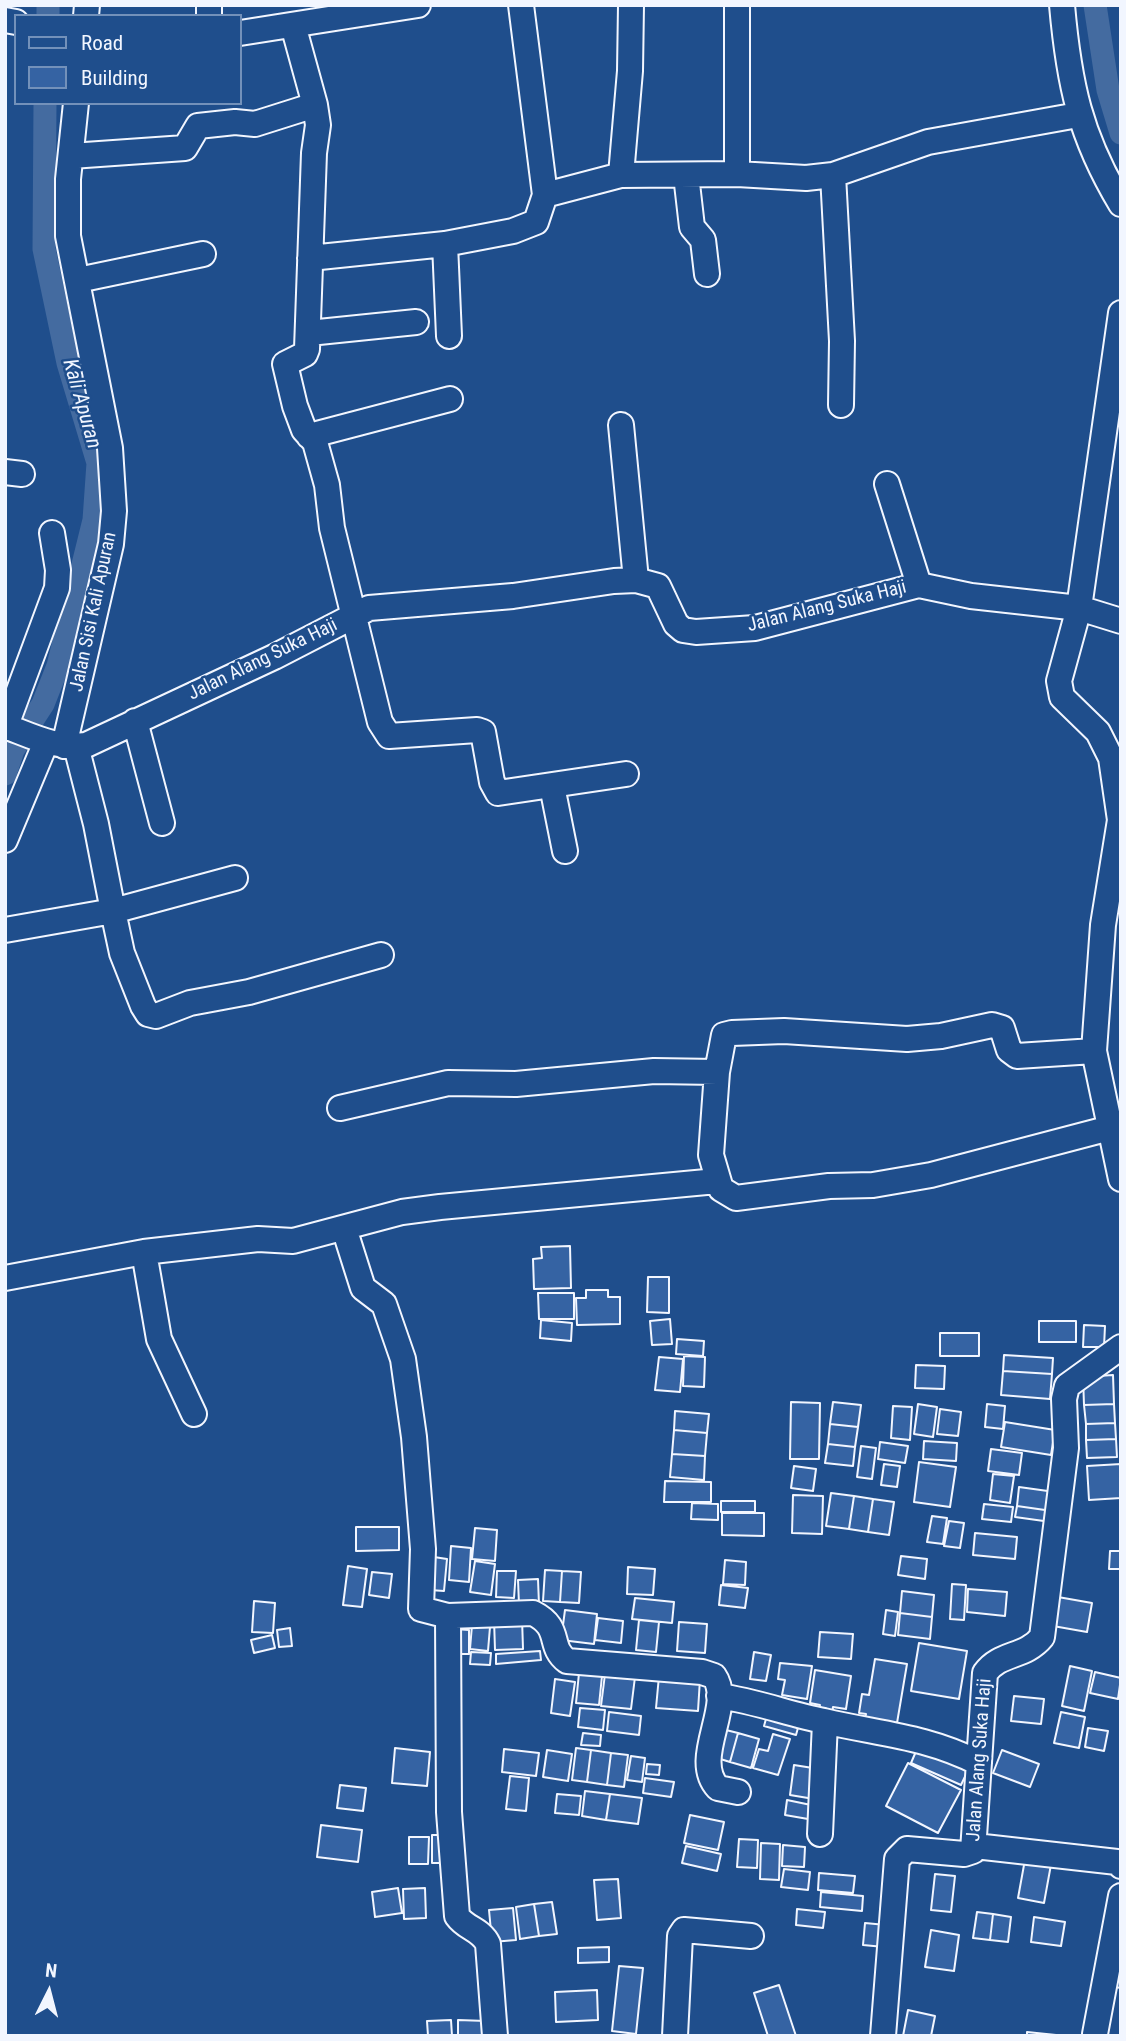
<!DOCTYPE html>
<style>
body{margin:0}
#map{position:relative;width:1126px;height:2041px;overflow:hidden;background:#1f4e8c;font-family:"Roboto Condensed",sans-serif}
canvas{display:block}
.frame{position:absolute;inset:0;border:7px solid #f2f6ff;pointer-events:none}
.legend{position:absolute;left:14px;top:14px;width:228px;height:91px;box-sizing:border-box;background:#1f4e8c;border:2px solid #7391ba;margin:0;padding:9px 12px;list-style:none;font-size:21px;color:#f2f6ff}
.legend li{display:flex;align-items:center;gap:14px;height:35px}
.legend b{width:35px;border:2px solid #7391ba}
.north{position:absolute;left:14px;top:1957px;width:70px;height:70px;-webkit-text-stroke:5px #1f4e8c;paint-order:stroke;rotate:6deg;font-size:19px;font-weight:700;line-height:28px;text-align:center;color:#f2f6ff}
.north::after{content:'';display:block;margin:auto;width:24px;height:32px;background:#f2f6ff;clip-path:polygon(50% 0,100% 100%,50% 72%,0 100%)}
</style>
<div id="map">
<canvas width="1126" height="2041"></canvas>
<div class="frame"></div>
<ul class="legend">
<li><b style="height:9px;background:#1f4e8c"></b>Road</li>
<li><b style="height:19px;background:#3563a3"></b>Building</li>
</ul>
<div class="north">N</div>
</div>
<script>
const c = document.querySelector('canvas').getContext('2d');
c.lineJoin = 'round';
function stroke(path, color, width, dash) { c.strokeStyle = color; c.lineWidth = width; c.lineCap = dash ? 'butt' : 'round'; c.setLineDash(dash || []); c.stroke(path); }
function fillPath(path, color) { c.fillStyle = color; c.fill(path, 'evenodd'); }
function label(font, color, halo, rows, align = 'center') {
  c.font = font + ' "Roboto Condensed",sans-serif'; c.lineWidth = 5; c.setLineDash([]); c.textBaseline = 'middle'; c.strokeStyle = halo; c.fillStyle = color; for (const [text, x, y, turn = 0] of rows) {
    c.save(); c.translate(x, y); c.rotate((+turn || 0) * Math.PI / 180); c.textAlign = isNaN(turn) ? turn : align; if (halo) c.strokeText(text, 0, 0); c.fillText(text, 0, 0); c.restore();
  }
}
stroke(new Path2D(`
 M1095,5L1108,90L1121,133
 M48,16V5
 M5,774L13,750L43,704L58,666L94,520L98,463L68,363L44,249L45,103`), '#446ba0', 23);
const building = new Path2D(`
 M570,1246L571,1288L534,1289L533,1259L542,1258L541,1247Z
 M648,1277H669V1313L647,1312Z
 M586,1290H608V1297H620V1324L577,1325L576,1298H586Z
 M538,1293H574V1319H539Z
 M670,1319L672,1344L652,1345L650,1321Z
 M541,1320L572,1323L571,1341L540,1338Z
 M1039,1321H1076V1342H1039Z
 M1084,1325L1105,1326L1104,1347H1083Z
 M940,1333H979V1356H940Z
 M677,1339L704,1341L703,1356L676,1354Z
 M1004,1355L1053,1358L1052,1374L1003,1371Z
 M684,1356L705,1357L704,1387L683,1386Z
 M659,1357L683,1359L680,1392L655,1390Z
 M916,1365L945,1366L944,1389L915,1388Z
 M1003,1371L1052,1374L1050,1399L1001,1395Z
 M1113,1375L1114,1404L1084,1405L1083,1377Z
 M791,1402L820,1403L819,1459H790Z
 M833,1402L861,1405L858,1427L830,1424Z
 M918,1404L937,1407L933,1437L914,1434Z
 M987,1404L1005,1406L1003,1429L985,1427Z
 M1114,1404L1115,1423L1086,1424L1084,1405Z
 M893,1406L912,1407L910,1440L891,1438Z
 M940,1409L961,1412L958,1436L937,1434Z
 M675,1411L709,1414L707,1433L674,1430Z
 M1005,1422L1055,1430L1051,1455L1001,1447Z
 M1115,1423L1116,1439L1086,1440V1424Z
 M830,1424L858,1427L855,1447L828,1444Z
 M674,1430L707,1433L705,1456L672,1454Z
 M1116,1439L1117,1457L1087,1458L1086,1440Z
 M924,1441L957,1443L956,1461L923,1459Z
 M880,1442L908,1446L905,1463L878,1459Z
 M828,1444L855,1447L853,1466L825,1463Z
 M861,1446L876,1448L872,1479L857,1477Z
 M991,1449L1022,1453L1019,1475L988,1471Z
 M672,1454L705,1456L704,1480L670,1477Z
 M919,1462L956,1467L950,1507L914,1502Z
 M884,1464L900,1466L897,1487L881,1485Z
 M1121,1464V1498L1089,1500L1087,1466Z
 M794,1466L816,1469L813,1491L791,1488Z
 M993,1474L1014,1476L1010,1503L990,1500Z
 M665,1481L711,1482V1502H664Z
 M1019,1487L1055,1492L1052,1511L1017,1506Z
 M831,1493L854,1496L849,1529L826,1526Z
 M793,1495L823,1496L822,1534L792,1533Z
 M854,1496L873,1499L868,1532L849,1529Z
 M873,1499L894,1502L889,1535L868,1532Z
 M721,1501H755V1512H721Z
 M692,1503L718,1504V1520L691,1519Z
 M984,1504L1013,1507L1011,1522L982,1519Z
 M1017,1506L1052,1511L1051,1522L1015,1517Z
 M722,1513H764V1536L722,1535Z
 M932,1516L947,1518L943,1544L927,1542Z
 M949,1521L964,1523L960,1548L944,1546Z
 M356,1527H399V1550L356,1551Z
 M475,1528L497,1530L495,1561L472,1559Z
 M975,1533L1017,1537L1015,1559L973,1555Z
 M451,1546L471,1548L469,1582L449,1580Z
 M1110,1551H1121V1569H1109Z
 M901,1556L927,1559L925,1579L898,1575Z
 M434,1557L447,1559L444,1591L430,1590Z
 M725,1560L746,1562L745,1585L723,1584Z
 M475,1561L495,1564L491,1595L470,1592Z
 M348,1566L367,1569L362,1607L343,1605Z
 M628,1567L655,1569L653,1595L627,1594Z
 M545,1570L562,1571L560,1602L543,1601Z
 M497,1571H516L514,1598L496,1597Z
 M562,1571L581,1572L579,1603L560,1602Z
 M372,1572L392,1574L389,1598L369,1595Z
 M538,1579L539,1605H519L518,1580Z
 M952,1584L966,1585L964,1620L950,1619Z
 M721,1585L748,1588L745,1608L719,1605Z
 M968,1589L1007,1592L1005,1616L967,1612Z
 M902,1591L934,1595L932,1617L900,1613Z
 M1058,1597L1092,1603L1087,1632L1053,1626Z
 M635,1598L674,1602L672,1623L632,1619Z
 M254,1601L275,1603L273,1633L252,1632Z
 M565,1610L597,1614L594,1644L561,1640Z
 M886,1610L898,1612L895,1636L883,1634Z
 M900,1613L932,1617L930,1639L898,1635Z
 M522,1618L523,1649L495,1650L494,1619Z
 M598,1618L623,1621L621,1643L595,1640Z
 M639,1620L659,1622L656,1652L636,1650Z
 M679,1622L707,1624L705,1653L677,1651Z
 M472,1625L490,1627L488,1651L470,1649Z
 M290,1628L292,1646L279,1647L277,1630Z
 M455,1629L469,1630V1654H454Z
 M820,1632L853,1634L851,1659L818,1657Z
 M272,1635L275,1648L254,1653L251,1640Z
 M919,1643L967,1651L959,1699L911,1691Z
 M540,1651L541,1660L496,1664V1654Z
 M471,1652L491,1653L490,1665L470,1664Z
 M754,1652L771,1655L766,1681L750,1679Z
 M875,1659L907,1664L897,1723L865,1718L866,1714L859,1713L862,1694L869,1695Z
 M780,1663L812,1666L807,1699L782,1695L785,1680L778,1679Z
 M606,1666L636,1669L631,1709L601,1706Z
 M1070,1666L1092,1671L1084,1711L1062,1706Z
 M815,1670L851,1676L846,1709L833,1707L832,1714L818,1712L820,1705L810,1703Z
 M1095,1672L1121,1678L1118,1699L1090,1693Z
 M579,1673L602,1676L599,1705L576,1703Z
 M659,1676L700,1679L698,1711L656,1708Z
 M555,1679L575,1682L570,1716L551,1713Z
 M1014,1696L1044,1699L1041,1724L1011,1721Z
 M580,1708L605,1710L603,1730L578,1727Z
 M769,1708L801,1717L796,1735L764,1726Z
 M609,1712L641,1716L639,1735L607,1731Z
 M1061,1712L1085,1717L1079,1748L1054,1743Z
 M1088,1728L1108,1731L1104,1751L1085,1747Z
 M722,1729L738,1733L730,1762L714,1757Z
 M583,1733L601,1735L600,1746L581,1745Z
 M738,1733L759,1739L751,1768L730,1762Z
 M773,1734L790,1739L778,1775L753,1768L759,1749L768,1751Z
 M920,1742L971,1764L961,1785L911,1763Z
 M395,1748L430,1752L427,1786L392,1783Z
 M576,1748L591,1750L587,1782L572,1780Z
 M504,1749L539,1753L536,1776L502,1772Z
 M547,1750L572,1754L568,1781L543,1777Z
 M591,1750L611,1753L607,1785L587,1782Z
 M1002,1750L1039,1764L1030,1787L993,1773Z
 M611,1753L628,1755L624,1787L607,1785Z
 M631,1756L645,1758L642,1782L627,1780Z
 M908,1763L961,1790L938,1833L886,1806Z
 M647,1764L660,1765L659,1775L646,1774Z
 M794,1765L819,1769L814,1799L790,1795Z
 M510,1776L529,1778L526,1811L506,1809Z
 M645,1778L674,1782L671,1797L643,1793Z
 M340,1785L366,1788L363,1811L337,1808Z
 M585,1791L610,1794L606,1820L582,1816Z
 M557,1794L581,1796L579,1815L555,1813Z
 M610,1794L642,1798L638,1824L606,1820Z
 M787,1800L811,1805L808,1819L785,1815Z
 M690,1815L724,1822L718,1850L684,1843Z
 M321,1825L362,1830L358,1862L317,1857Z
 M432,1835H451L450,1863H432Z
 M409,1837H429L428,1864H409Z
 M739,1839L758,1840L757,1868L737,1867Z
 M761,1843L780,1844L779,1880L760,1879Z
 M783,1845L805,1847L804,1867L782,1866Z
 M686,1846L721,1854L717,1871L682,1863Z
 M1026,1854L1052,1859L1044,1903L1018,1898Z
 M784,1869L810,1872L808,1890L781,1887Z
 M819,1873L855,1876L853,1893L818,1890Z
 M935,1874L955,1876L951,1912L931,1910Z
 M618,1879L621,1918L597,1920L594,1880Z
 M398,1888L402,1913L375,1917L372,1892Z
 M425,1888L426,1918L404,1919L403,1889Z
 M821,1892L863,1896L862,1911L820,1907Z
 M552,1902L557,1934L539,1936L534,1904Z
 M534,1904L539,1936L520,1939L516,1907Z
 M513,1908L516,1940L492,1942L489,1910Z
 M797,1909L825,1912L823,1928L796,1925Z
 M977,1912L993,1914L990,1940L973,1938Z
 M993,1914L1011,1917L1008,1942L990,1940Z
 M1034,1917L1065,1922L1061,1946L1031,1942Z
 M865,1923L886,1925L884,1947L863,1945Z
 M931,1930L959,1935L954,1971L925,1967Z
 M609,1947V1962L578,1963V1948Z
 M1112,1964L1121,1966V1988L1109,1986Z
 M619,1966L643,1968L636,2034L612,2031Z
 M779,1985L796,2036H768L754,1993Z
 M597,1990L598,2020L556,2022L555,1992Z
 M908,2010L935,2016L931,2036H903Z
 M451,2020L452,2036H428L427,2021Z
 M458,2020L486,2021L485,2036H458Z
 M1027,2032L1056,2035L1055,2036H1027Z`);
fillPath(building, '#3563a3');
stroke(building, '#f2f6ff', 2);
const minor = new Path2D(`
 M521,5L545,195
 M1062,5C1069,84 1080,136 1121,204
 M86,16L87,5
 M209,16V5
 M5,20L16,22
 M293,25L315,105L318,125L314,153L307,349L305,354L285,364L295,406L304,430L315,442L327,485L332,528L380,722L389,736L477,730L483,732L492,782L498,793L626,774
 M240,33L418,5
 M71,156L185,148L198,126L235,122L255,124L315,105
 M737,174V5
 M621,175L630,71L631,5
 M686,175L692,227L703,240L707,274
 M833,175L842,341L841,405
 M445,244L449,336
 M310,258L445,244L513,231L536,222L545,195L621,175L737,174L806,178L833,175L928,142L1078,115
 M78,280L203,254
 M1121,313L1079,608L1121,621
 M309,333L416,322
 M621,425L636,580
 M309,436L450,399
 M5,472L22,474
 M887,484L919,585
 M135,721L162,823
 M5,726C32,736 56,749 86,745L274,657L369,608L513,596L614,581L636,580L658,586L676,624L683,630L696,632L755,628L919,585L971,596L1079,608L1059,681L1062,697L1098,732L1111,758L1120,820L1103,925L1094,1051L1121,1179
 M5,728L57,588L58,570L52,533
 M64,746L111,544L114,511L110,448L68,236V179L76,103
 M76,746L96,824L113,911L235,878
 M552,786L565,851
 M5,840L46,742
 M5,930L113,911L122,953L143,1006L148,1014L156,1016L190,1003L249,992L381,955
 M717,1072L711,1155L721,1189L736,1198L829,1186L873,1185L931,1175L1110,1128
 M340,1108L448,1083L516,1084L654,1071L717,1072L724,1035L732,1033L784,1031L907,1039L941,1036L992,1025L1002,1028L1009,1050L1017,1056L1094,1051
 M344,1228L363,1288L384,1304L403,1359L414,1437L423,1549L421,1609L448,1616L533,1613C563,1628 547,1646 567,1661L702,1672L714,1676C735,1706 690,1758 718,1788L738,1792
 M144,1252L159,1339L194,1414
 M5,1278L144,1252L258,1239L293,1241L402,1212L440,1207L717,1181
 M448,1616L449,1812L457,1916C466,1929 481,1929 488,1944L495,2036
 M719,1696C755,1701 789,1714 824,1721C879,1734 926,1736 979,1763
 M820,1834L825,1722
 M975,1846L1117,1862L1121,1866
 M1095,2034L1121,1896
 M675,2036L680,1936L684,1930L751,1936
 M883,2036L897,1859L907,1849L964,1854L973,1851L985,1673C1000,1652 1025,1658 1042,1637L1066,1448L1064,1399L1067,1386L1121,1347`);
stroke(minor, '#f2f6ff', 28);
stroke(minor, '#1f4e8c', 24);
label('19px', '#f2f6ff', '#1f4e8c', [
 ["Jalan Alang Suka Haji",827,607,-14],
 ["Jalan Sisi Kali Apuran",94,612,-78],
 ["Jalan Alang Suka Haji",263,660,-26],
 ["Jalan Alang Suka Haji",980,1760,-86]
]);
label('italic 21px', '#f2f6ff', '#1f4e8c', [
 ["Kali Apuran",81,404,74]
]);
</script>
